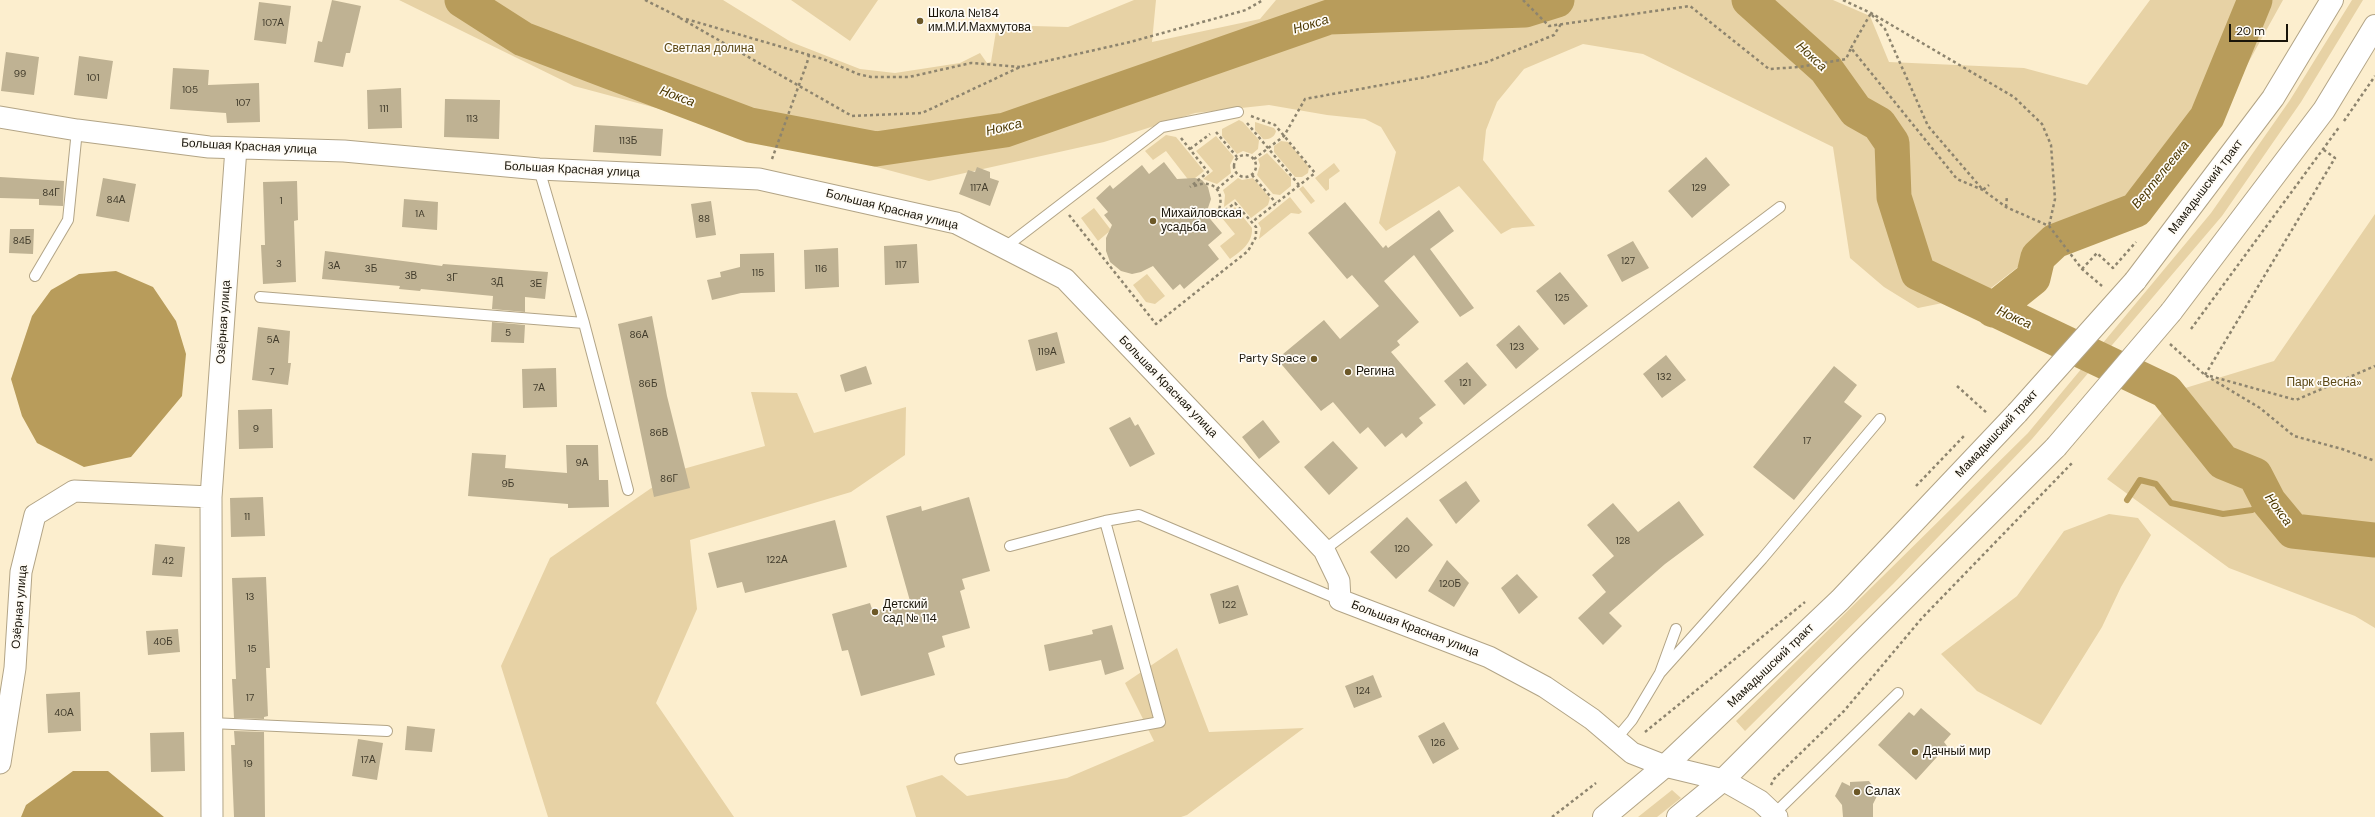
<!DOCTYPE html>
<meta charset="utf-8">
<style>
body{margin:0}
#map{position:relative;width:2375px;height:817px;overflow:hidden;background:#fceece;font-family:"DM Sans",sans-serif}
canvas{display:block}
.scale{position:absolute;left:2229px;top:24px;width:59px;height:18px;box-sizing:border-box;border:2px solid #191409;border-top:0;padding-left:5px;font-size:12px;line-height:14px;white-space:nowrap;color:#191409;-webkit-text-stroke:3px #fffcf6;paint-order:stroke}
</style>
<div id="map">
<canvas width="2375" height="817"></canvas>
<div class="scale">20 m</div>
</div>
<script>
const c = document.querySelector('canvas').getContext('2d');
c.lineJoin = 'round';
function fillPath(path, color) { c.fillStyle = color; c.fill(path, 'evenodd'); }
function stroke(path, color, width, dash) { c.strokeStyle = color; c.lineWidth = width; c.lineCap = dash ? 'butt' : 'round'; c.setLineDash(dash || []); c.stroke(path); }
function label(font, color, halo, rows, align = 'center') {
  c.font = font + ' "DM Sans",sans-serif'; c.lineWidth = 3.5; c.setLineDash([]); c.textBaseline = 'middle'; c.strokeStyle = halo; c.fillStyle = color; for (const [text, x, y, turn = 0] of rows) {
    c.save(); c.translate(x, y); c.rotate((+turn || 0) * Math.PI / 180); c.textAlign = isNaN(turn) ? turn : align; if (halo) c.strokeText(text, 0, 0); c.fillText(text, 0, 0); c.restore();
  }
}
fillPath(new Path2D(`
 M399,0H723L791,42L860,69L895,73L960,63L980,53L987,63L991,62L997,25L1068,27L1134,0H1156L1152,42L1260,19L1276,0H1833L1870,16L1889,62L2024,68L2087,85L2150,0H2283L2216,121L2121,233L2036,253L1982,295L1918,308L1884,287L1850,258L1833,147L1643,54L1583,44L1524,69L1497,102L1486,130L1483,160L1535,226L1512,228L1501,234L1459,186L1386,231L1379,223L1396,152L1381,127L1365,119L1327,115L1269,105L1195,113L1104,142L929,181L574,86Z
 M791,0H878L850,41Z
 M2352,0H2363L2301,102L2222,216L2032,439L1893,584L1745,731L1736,721L2028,433L2211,213L2290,100Z
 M1239,120L1243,122L1259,140L1258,149L1252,154L1243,151L1237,154L1222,136V129Z
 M1255,122L1274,128L1276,131C1275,137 1269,140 1263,139L1255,130Z
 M1166,135L1176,137L1204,171L1190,182L1166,151L1153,160L1145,151Z
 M1216,136L1234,157L1230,165L1231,173L1217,184L1203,179L1213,171L1196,151Z
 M1281,141L1288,142L1309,167L1308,173L1302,177H1295L1274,152V146Z
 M1267,153L1291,178V186L1280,195L1273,194L1257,175L1260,165L1258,159Z
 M1334,163L1340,171L1329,179V189L1326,191L1315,178Z
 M1238,178L1242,180L1253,178L1270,198L1268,205L1251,218L1235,199L1224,207L1225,195L1223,190Z
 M1303,186L1315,201L1311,204L1299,189Z
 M1290,197L1302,212L1299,214L1291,213L1259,239L1261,228L1258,223Z
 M1235,207L1252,228C1253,243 1241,251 1230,259L1220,246L1235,234L1222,218Z
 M1094,208L1111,230L1098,241L1081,218Z
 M2375,214V628L2355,616L2229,568L2107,479L2182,389L2274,361Z
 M1147,274L1165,296L1155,304L1146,302L1133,285Z
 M751,392L797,393L814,433L906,407L905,455L851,492L690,540L697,609L656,703L734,817H548L501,666L550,558L676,471L765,446Z
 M2109,514L2138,518L2151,535L2121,587L2102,627L2041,725L1977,691L1941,654L2017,596L2064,531Z
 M1177,648L1209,732L1304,728L1187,815L1181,817H916L906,786L942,775L967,796L1067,778L1154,741L1125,683Z
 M1672,790L1681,798L1657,817H1638Z`), '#e7d2a5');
fillPath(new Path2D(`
 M116,271L153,287L176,321L186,354L182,396L131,457L84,467L37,443L22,416L11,379L32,316L51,290L79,274Z
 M73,771H108L164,817H21L26,805Z`), '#b89c5b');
stroke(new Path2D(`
 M2127,500L2140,480L2156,484L2171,503L2223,514L2252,510L2269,502`), '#b89c5b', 6);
stroke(new Path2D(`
 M462,0L523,39L750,125L876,149L1005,130L1329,17L1525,10L1557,0
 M1749,0L1826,69L1856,111L1879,124L1892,143L1894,197L1918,273L2166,391L2223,462L2255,475L2269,502L2293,531L2375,540
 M1993,310L2033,278L2038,257L2055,241L2136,210L2207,117L2255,0`), '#b89c5b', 35);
fillPath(new Path2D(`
 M332,0L361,6L350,53H346L343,67L314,62L318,41L322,42Z
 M259,2L291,6L286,44L254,40Z
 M6,52L39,57L34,95L1,91Z
 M79,56L113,61L107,99L74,95Z
 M173,68L209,70L208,85L259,83L260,122L227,123L226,113L170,109Z
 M401,88L402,128L368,129L367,90Z
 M445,99L500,100L499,139L444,137Z
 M595,125L663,129L661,156L593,152Z
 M1706,157L1730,185L1692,218L1668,191Z
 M1164,162L1177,179L1195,178L1202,180L1208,187L1211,199L1206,214L1222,233L1208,245L1219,259L1184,289L1180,284L1173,290L1153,266L1141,272L1132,274L1121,271L1110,262L1106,251V238L1112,225L1104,215L1108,212L1096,198L1110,185L1113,189L1142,165L1149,174Z
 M977,167L990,172V178L999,181L990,206L959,194L968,170L975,172Z
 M0,177L64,181L63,206L39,205V199L0,198Z
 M103,178L136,184L129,222L96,216Z
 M297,181L298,220L294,221L296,282L263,284L261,245H265L263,182Z
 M404,199L438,202L437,230L402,227Z
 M711,201L716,235L696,238L691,204Z
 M1345,202L1383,248L1386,245L1388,248L1439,210L1454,231L1430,249L1474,308L1460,317L1414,255L1384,281L1419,322L1397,341L1400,345L1391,352L1436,405L1419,418L1423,423L1406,438L1402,433L1385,447L1368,427L1360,434L1333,402L1321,411L1277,359L1324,320L1340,339L1379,306L1352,275L1347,279L1308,233Z
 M10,229H34L33,254L9,253Z
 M1633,241L1649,268L1622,282L1607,255Z
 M917,244L919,283L885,285L884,246Z
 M838,248L839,287L805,289L804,250Z
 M325,251L442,266L443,264L548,272L545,299L525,297V312L492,309L493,296L421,289L420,291L399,289L400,286L322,279Z
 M774,253L775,292L741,293L712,300L707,280L721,277L720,272L740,267V254Z
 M1560,272L1588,306L1564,325L1536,291Z
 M652,316L667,396L690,488L654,497L618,324Z
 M492,322L525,325L524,343L491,342Z
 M1519,325L1539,349L1516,369L1496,345Z
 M258,327L290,331L288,363H291L288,385L252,380Z
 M1057,332L1065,363L1036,371L1028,340Z
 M1666,355L1686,380L1662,398L1643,374Z
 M1467,362L1487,385L1464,405L1444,381Z
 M866,366L872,384L845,392L840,375Z
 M1834,366L1857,385L1844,402L1862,416L1794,500L1753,467Z
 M556,368L557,407L523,408L522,369Z
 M272,409L273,448L239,449L238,410Z
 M1130,417L1135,426L1138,424L1155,454L1130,467L1109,428Z
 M1263,420L1280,442L1259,459L1242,437Z
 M1333,441L1358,468L1329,495L1304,467Z
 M566,445H598L599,480H608L609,507L568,508V504L468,496L472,453L506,455L505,468L567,473Z
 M1466,481L1480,501L1456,524L1439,500Z
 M263,497L265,536L231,537L230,498Z
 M969,497L990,571L962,579L965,589L960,591L970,628L942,636L945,647L928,653L935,675L861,696L848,650L842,651L832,614L870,603L873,612L910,601L886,516L921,506L922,511Z
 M1679,501L1704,535L1665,564L1609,613L1622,626L1603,645L1578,618L1606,592L1592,575L1614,556L1587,525L1613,503L1638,532Z
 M1407,517L1433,545L1396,579L1370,552Z
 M835,520L847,567L745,593L742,582L717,588L708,553Z
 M155,544L185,547L182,577L152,575Z
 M1447,560L1469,583L1454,607L1428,591Z
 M1517,574L1538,597L1519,614L1501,588Z
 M266,577L270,668H266L268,716L264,717V719L234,718L232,679H236L232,578Z
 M1238,585L1248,615L1219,624L1210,594Z
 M1112,625L1124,669L1105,675L1101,660L1049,671L1044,645L1093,634L1092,630Z
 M178,629L180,652L148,655L146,631Z
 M1373,675L1382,697L1354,708L1345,686Z
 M80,692L81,731L48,733L46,694Z
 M1921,708L1951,734L1944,742L1947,746L1916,780L1878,745L1909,712L1914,716Z
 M1444,722L1459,749L1433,764L1418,736Z
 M407,726L435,729L432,752L405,750Z
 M234,731L264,732L265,817H234L231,745H235Z
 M184,732L185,771L151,772L150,733Z
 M358,739L383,743L377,780L352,776Z
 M1869,781L1878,794L1873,804V817H1843L1842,805L1835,796L1842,782L1850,786V782Z`), '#bfb293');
const lane = new Path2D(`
 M539,169L584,323L628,490
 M1004,248L1162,127L1238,112
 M35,276L68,220L77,130
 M260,297L584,323
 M1010,546L1105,521
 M1324,550L1780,207
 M1660,673L1762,559L1880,419
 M211,723L387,731
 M1616,739L1632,720L1660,673L1676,629
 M960,759L1160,722L1105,521L1139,515L1340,600
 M1774,814L1898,693`);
const street = new Path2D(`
 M0,117L77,130L209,147L344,151L539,169L759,179L956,223L1065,279L1324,550L1339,581L1340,600L1489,657L1545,687L1592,719L1632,753L1665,766L1723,780L1760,801L1777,817
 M0,763L15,668L21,572L35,515L74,491L211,497
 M212,817L211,497L236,148`);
const primary = new Path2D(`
 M2135,281L2273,98L2332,0
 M2171,312L2324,110L2375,26
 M1604,817L1665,766L1840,600L2017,413
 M1678,817L1723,780L2056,447`);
stroke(lane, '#b2a486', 12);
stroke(street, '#b2a486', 23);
stroke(primary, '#b2a486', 24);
stroke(new Path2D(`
 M645,0L681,18
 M1523,0L1549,26L1690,6L1769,69L1799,67L1846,59L1851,48L1957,179L1983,190L2006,207L2049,226L2082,269L2102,286
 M1843,0L1871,13L2014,97L2042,124L2051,145L2055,199L2049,226
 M1872,15L1885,29L1928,126L1983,190L1989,185
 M680,18L852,116L922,113L1020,67L1130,42L1246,10L1263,0
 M686,19L823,59L858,74L871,77H909L971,63L1020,67
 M1851,48L1871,13
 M807,63L809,55
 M1251,116L1275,125L1315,173L1252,222
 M2344,121L2375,76
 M1247,123L1299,185
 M1216,132L1237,157
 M1181,138L1208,172L1190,187
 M1190,149L1210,134
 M1234 166a11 11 0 1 1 22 0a11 11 0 1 1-22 0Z
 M1254,159L1284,136L1305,99L1426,77L1487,62L1554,35L1561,24
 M1252,175L1276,203
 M1194,186C1217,177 1227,197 1216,216
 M1217,189L1236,173
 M2006,207L2007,196
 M1069,215L1156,324L1248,251L1256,237V227L1235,203L1215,218
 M2082,269L2097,253L2113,268L2136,242
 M2191,329L2340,126
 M2170,344L2205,375L2260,408L2294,436L2342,449L2375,461
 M2205,375L2335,158L2324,150
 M2210,376L2296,400L2375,366
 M1957,386L1987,413
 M1916,486L1964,436
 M1645,732L1805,602
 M1771,785L1774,779L1844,711L1922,618L2073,462
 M1552,817L1596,783`), '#8d846e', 2.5, [3, 3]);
stroke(lane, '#fff', 10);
stroke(street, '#fff', 21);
stroke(primary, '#fff', 22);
const primaryBridge = new Path2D(`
 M2017,413L2135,281
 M2056,447L2171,312`);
stroke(primaryBridge, '#b2a486', 24, []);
stroke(new Path2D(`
 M772,159L807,63`), '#8d846e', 2.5, [3, 3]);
stroke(primaryBridge, '#fff', 22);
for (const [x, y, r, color] of [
 [920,21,4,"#6c5827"],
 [1153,221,4,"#6c5827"],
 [1314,359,4,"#6c5827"],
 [1348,372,4,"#6c5827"],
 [875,612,4,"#6c5827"],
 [1915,752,4,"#6c5827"],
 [1857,792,4,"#6c5827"]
]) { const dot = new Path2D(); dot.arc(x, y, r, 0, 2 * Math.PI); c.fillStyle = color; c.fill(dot); stroke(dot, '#fffcf6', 1.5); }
label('10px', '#423c2c', null, [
 ["107А",273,23],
 ["99",20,74],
 ["101",93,78],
 ["105",190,90],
 ["107",243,103],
 ["111",384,109],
 ["113",472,119],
 ["113Б",628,141],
 ["117А",979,188],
 ["129",1699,188],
 ["84Г",51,193],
 ["84А",116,200],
 ["1",281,201],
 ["1A",420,214],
 ["88",704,219],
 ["84Б",22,241],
 ["127",1628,261],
 ["3",279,264],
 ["117",901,265],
 ["3А",334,266],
 ["3Б",371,269],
 ["116",821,269],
 ["115",758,273],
 ["3В",411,276],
 ["3Г",452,278],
 ["3Д",497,282],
 ["3Е",536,284],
 ["125",1562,298],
 ["5",508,333],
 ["86А",639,335],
 ["5А",273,340],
 ["123",1517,347],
 ["119А",1047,352],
 ["7",272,372],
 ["132",1664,377],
 ["121",1465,383],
 ["86Б",648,384],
 ["7А",539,388],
 ["9",256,429],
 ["86В",659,433],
 ["17",1807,441],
 ["9А",582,463],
 ["86Г",669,479],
 ["9Б",508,484],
 ["11",247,517],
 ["128",1623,541],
 ["120",1402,549],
 ["122А",777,560],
 ["42",168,561],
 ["120Б",1450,584],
 ["13",250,597],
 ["122",1229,605],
 ["40Б",163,642],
 ["15",252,649],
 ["124",1363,691],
 ["17",250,698],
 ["40А",64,713],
 ["126",1438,743],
 ["17А",368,760],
 ["19",248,764]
]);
label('12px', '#191409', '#fffcf6', [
 ["Школа №184",928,14],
 ["им.М.И.Махмутова",928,28],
 ["Михайловская",1161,214],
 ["усадьба",1161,228],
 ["Party Space",1306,359,"right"],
 ["Регина",1356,372],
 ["Детский",883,605],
 ["сад № 114",883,619],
 ["Дачный мир",1923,752],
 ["Салах",1865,792]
], 'left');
label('12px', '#5c4815', '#fffcf6', [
 ["Светлая долина",709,49],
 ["Парк «Весна»",2324,383]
]);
label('12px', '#191409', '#fffcf6', [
 ["Большая Красная улица",249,147,3],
 ["Большая Красная улица",572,170,3],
 ["Мамадышский тракт",2206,187,-53],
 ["Большая Красная улица",892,210,14],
 ["Озёрная улица",224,322,-86],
 ["Большая Красная улица",1168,387,46],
 ["Мамадышский тракт",1997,434,-47],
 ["Озёрная улица",20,607,-85],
 ["Большая Красная улица",1415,629,21],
 ["Мамадышский тракт",1771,666,-44]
]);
label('italic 13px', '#4b3700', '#fffcf6', [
 ["Нокса",1311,25,-17],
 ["Нокса",1811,57,43],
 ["Нокса",677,97,21],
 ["Нокса",1004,128,-13],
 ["Вертелеевка",2161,175,-51],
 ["Нокса",2014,318,25],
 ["Нокса",2278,510,54]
]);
</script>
